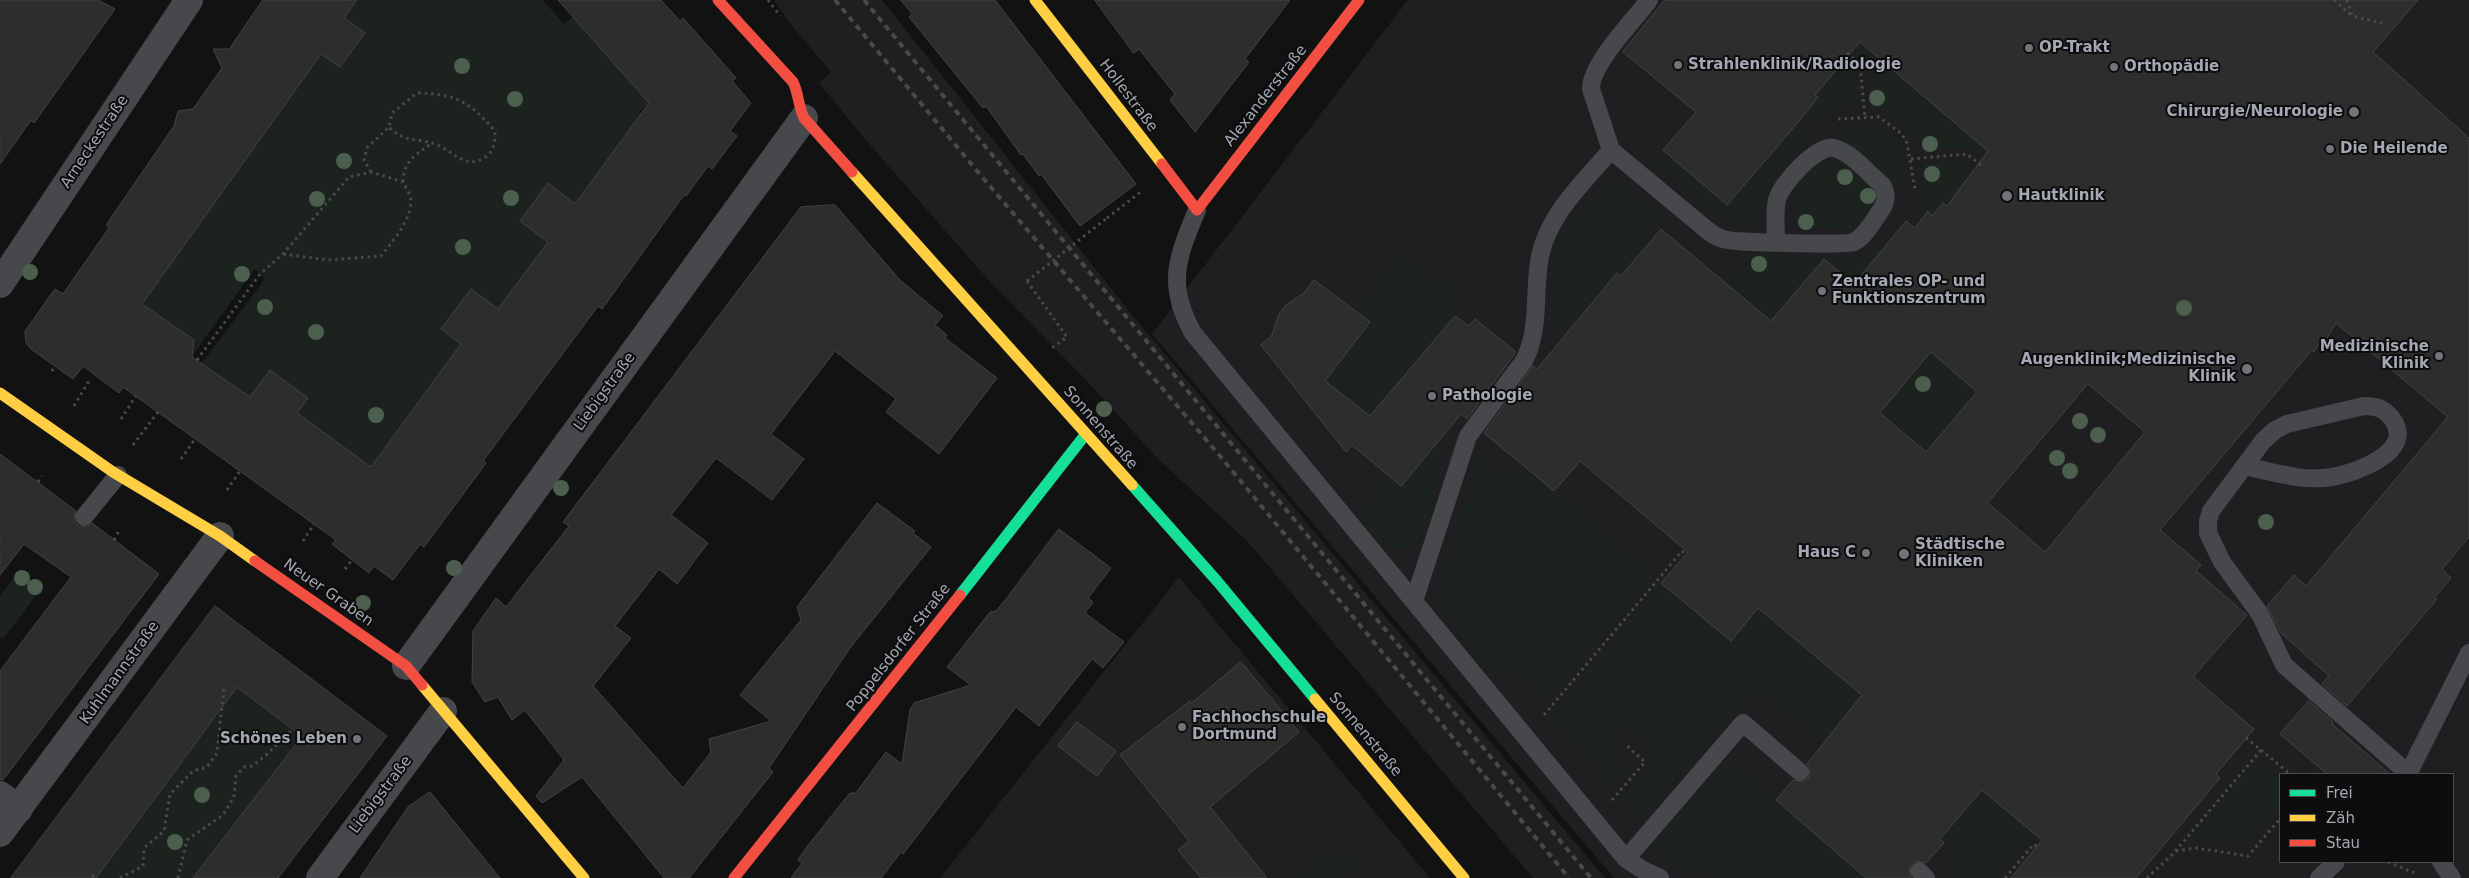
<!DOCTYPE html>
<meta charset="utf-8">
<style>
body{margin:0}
#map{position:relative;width:2469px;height:878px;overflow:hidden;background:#121213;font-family:"DejaVu Sans",sans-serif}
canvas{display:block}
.legend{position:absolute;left:2279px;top:773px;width:175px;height:90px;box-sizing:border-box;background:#0d0d0e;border:1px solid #494b50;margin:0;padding:6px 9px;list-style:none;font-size:15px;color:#a4a8b3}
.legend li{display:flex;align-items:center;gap:10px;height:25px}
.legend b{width:25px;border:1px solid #494b50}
</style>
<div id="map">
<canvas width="2469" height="878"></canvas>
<ul class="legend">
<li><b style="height:6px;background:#16e098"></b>Frei</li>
<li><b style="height:6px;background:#ffcf43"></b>Zäh</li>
<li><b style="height:6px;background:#f24e42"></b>Stau</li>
</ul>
</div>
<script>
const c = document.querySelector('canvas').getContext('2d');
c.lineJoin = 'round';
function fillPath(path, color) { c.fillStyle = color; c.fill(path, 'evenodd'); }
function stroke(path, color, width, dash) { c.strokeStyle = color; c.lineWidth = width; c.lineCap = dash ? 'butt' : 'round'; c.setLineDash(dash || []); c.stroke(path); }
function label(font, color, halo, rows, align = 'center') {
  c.font = font + ' "DejaVu Sans",sans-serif'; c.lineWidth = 4; c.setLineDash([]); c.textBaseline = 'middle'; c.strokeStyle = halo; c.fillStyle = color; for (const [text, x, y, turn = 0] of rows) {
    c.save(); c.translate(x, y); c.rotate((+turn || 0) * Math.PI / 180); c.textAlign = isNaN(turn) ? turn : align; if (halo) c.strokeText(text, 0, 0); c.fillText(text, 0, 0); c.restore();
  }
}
fillPath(new Path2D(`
 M774,0H882L1133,316L1605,878H1533L1248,542L1157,458L1086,380L991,283L864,138L819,83L831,72L788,21Z
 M1408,0H2469V878H1614L1152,334ZM2280,774H2453V862H2280Z
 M1179,577L1430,878H940Z`), '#1f1f21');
fillPath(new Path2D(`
 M357,0H543L564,24L573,17L653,98L639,113L650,122L626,136L575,204L548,184L520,221L548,242L498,309L441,329L467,349L437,377L386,446L391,504L293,418L308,398L270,370L250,397L202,363L265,279L255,269L192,356L194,340L115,291L321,54L340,67L365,33L344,18Z
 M1860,42L1989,152L1985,160L1970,148L1931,149L1871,97L1867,64L1854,49Z
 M1844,58L1856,68L1859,104L1827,108L1815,123L1809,117L1812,113L1807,109L1818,98L1815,95Z
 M1878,125L1901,145L1906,194L1832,129Z
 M1794,126L1798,130L1801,126L1811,134L1770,182L1765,203L1754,221L1739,226L1727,224L1653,161L1663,150L1727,205Z
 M1818,160L1841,161L1876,191V210L1857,229L1799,227L1797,182Z
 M1963,161L1975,172L1950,203L1946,206L1942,203L1933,216L1929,212L1926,215L1915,205L1923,194L1925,163Z
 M1620,182L1661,216L1637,240L1646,247L1630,265L1624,278L1617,273L1564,336L1556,309L1550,272L1555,245L1601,187Z
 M1876,244L1896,259L1854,284L1824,259L1772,322L1728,286L1758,251L1824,259H1863Z
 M1399,257L1443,287L1460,269L1455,316L1372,417L1325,382L1370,323L1357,312Z
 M1785,332L1932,350L1977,392L1926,452Z
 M1461,414C1454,428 1441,445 1437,461C1429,488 1437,551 1396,548C1377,547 1370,528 1363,514L1385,472L1402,485Z
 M1478,455L1508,480L1523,465L1654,575L1547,701L1524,670L1488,672L1444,612L1440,596Z
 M14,577L37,594L3,639L0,637V596Z
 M1661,583L1731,641L1758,608L1862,695L1835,728L1904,787L1826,742L1756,687L1641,818L1624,796L1660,752L1627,723L1604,750L1625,771L1612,784L1552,717Z
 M229,681L301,736L193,878H90L106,864L156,798L152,795L169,778L218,714Z
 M2255,762L2271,775L2276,769L2282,774H2280V806L2247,845L2214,839L2186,845Z
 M1721,766H1738L1866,878H1725L1669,862L1656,842Z
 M1982,790L2034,833L1996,878H1955L1943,864L1953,851L1940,839Z
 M1333,852L1351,859L1362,872L1328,878H1296L1327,854Z`), '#1c231e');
const building = new Path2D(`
 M0,0H98L115,9L34,123L31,120L0,164Z
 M263,0H357L344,18L365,33L340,67L321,54L142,304L194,340L192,357L250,397L270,370L308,398L297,413L371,467L461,344L441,329L471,289L498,309L548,242L520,221L548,183L575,204L649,103L558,0H661L680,21L683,18L736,78L732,81L751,103L730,131L737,136L712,169L708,166L686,196L684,195L602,309L598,306L483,461L486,463L424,547L420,544L393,580L374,566L369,573L332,544L336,540L123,387L119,393L83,366L73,379L31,349L26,343L25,331L55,289L63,294L109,228L106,225L174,126L178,111L193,109L222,68L213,49H229Z
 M901,0H995L1136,184L1080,226L1041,174L1039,176L1023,154L1021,155L986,106L983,108L909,17L912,14Z
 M1095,0H1290L1245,59L1249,62L1195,132L1170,100L1175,94L1139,49L1134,53Z
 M1665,0H2418L2373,52L2469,138V537L2442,569L2451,578L2434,598L2437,599L2347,706L2322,684L2329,676L2281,633L2267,606L2294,575L2306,586L2448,417L2336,323L2324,343L2321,341L2314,352L2312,350L2160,530L2201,565L2196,571L2247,615L2193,677L2254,729L2216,774L2220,778L2136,878H2011L2042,840L1982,790L1940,839L1944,843L1926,863L1917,861L1911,864L1909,869L1911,878H1866L1776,800L1793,780L1803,782L1808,779L1810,769L1807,764L1862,695L1758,608L1731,641L1661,583L1688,552L1580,461L1554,491L1484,433L1533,366L1537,369L1617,273L1621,276L1661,229L1771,321L1824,259L1854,284L1906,221L1915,228L1928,211L1932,216L1943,203L1947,206L1988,151L1860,42L1815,95L1818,97L1800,120L1727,205L1663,150L1696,112L1623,52ZM1931,352L1977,392L1926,452L1880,413ZM2088,384L2145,432L2045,552L1988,503Z
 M835,205L900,280L943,316L935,325L947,335L945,338L997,378L939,454L886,412L896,399L835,351L771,434L804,459L772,500L716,458L671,515L708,543L677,584L659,569L615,626L631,638L593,686L683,788L711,752L709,739L771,721L740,695L801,620L797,607L877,503L915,531L913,533L931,547L850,648L769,768L773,772L689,878H664L582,777L542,803L536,796L564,760L525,710L512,720L498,697L485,702L472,682L473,631L496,598L506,607L569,526L563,522L801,207Z
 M1314,280L1370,322L1325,381L1370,416L1455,316L1469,326L1475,319L1516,352L1467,419L1461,414L1401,486L1352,445L1346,452L1261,345L1272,335L1279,314L1286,305L1304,293Z
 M0,454L76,511L74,520L78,526L87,527L92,523L159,574L3,780H0V671L71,577L24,544L0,575Z
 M1059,529L1111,568L1088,598L1093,602L1085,613L1124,642L1103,668L1092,659L1039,726L1016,707L903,854L901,852L881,878H791L802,863L798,860L806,848L845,799L850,793H856L886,752L902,764L910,710L914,703L971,685L947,667L990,612L996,611L1006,599Z
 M215,606L387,736L278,878H193L302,736L237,687L96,878H11Z
 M1241,662L1299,732L1210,807L1267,878H1201L1178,850L1189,841L1120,755L1190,701L1191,703Z
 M2309,701L2333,722L2332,724L2390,774H2327L2280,734Z
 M1077,722L1116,751L1097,776L1058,746Z
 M430,792L500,878H360L408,807Z`);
fillPath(building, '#2d2d2e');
stroke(building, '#424346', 1);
stroke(new Path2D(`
 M768,0L780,16
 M2334,0L2352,16
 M2347,0L2352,16L2382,23
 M1847,53L1860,65L1865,118
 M1838,119L1879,117L1902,134L1907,143L1915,189
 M1911,159L1967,154L1981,165
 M371,172L364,160L367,148L389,127L392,113L417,93C456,94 469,101 495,131C495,142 494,152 484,158C465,170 452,150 435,144C415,137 406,144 389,127
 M403,182C403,162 416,154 431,144
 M1107,218L1142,191
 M1027,281L1067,337L1052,348
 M197,360L260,274L283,254L349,177L371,172L403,182C405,186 409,192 410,196C415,216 393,241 381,256L328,260L283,254
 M52,371L55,366
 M74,406L89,381
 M121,419L136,396
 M133,445L158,412
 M181,459L195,439
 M38,482L42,476
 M227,490L240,471
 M114,540L119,531
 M303,541L314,524
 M345,569L352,560
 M1544,715L1682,551L1686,554
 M2261,750L2290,774
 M1612,800L1645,762L1625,744
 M2176,851L2196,848L2248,856L2280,819
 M2388,862L2415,873
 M92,875L96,878
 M120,878L143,866L144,848L164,831L170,794L193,771L207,767L217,753L224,687
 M178,878L187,840L223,815L234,797L236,776L244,767L252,766L265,756L293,729
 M2005,878L2034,844L2037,847
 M2147,878L2173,854L2261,750L2246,738`), '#484a4d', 3, [2.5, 4]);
stroke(new Path2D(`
 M1611,150L1591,89C1590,65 1634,20 1649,0
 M1197,210C1177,258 1166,285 1193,333L1626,859L1643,870L1660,878
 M2244,466C2273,472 2302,482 2332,477C2355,473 2415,452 2393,420C2385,409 2378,406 2364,406L2287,424L2275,430L2263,441L2211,511L2208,521V533L2222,562L2260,614L2284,665L2409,774
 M84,517L118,475
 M1414,601L1468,436L1524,361C1541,327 1533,292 1540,256C1549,213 1584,182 1611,150L1701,225C1708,231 1715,237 1723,239C1734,243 1846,245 1854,242C1865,236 1872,223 1879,213C1886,204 1888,195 1882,185C1868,173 1851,152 1834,148C1817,144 1780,185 1777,200C1774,213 1776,228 1776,242
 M2408,774L2469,653
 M1626,859L1743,723L1800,772
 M2441,862L2452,878
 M1919,871L1926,878
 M2319,878L2336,862`), '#47484b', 18);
stroke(new Path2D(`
 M0,284L189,0
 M406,666L804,118
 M0,795L19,809
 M0,833L220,536
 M320,878L443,711`), '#47484b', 28);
stroke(new Path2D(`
 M1132,485L1217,581L1315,699
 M960,595L1085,435`), '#16e098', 11);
stroke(new Path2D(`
 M1035,0L1162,164
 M852,172L1132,485
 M0,393L113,472L220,536L255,561
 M422,685L584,878
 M1315,699L1464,878`), '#ffcf43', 11);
stroke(new Path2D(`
 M718,0L793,82C799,94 798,106 804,118L852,172
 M1162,164L1197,210L1359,0
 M255,561L406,666L422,685
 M734,878L960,595`), '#f24e42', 11);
stroke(new Path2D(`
 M835,0L983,178L1220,456L1569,878
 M864,0L1591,878`), '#48494c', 4, [6, 5]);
stroke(new Path2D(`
 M1027,281L1107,218`), '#484a4d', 3, [2.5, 4]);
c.fillStyle = '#4c5f4e';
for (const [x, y] of [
 [462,66],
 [1877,98],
 [515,99],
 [1930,144],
 [344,161],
 [1932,174],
 [1845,177],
 [1868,196],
 [511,198],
 [317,199],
 [1806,222],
 [463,247],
 [1759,264],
 [30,272],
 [242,274],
 [265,307],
 [2184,308],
 [316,332],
 [1923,384],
 [1104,409],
 [376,415],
 [2080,421],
 [2098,435],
 [2057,458],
 [2070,471],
 [561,488],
 [2266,522],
 [454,568],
 [22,578],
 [35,587],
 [363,603],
 [202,795],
 [175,842]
]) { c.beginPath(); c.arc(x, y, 8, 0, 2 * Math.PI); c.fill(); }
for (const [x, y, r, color] of [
 [2029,48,5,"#71747b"],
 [1678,65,5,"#71747b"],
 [2114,67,5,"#71747b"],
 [2354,112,6,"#71747b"],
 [2330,149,5,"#71747b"],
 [2007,196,6,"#71747b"],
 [1822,291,5,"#71747b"],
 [2439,356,5,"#71747b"],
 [2247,369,6,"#71747b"],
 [1432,396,5,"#71747b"],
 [1866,553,5,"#71747b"],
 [1904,554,6,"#71747b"],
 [1182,727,5,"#71747b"],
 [357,739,5,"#71747b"]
]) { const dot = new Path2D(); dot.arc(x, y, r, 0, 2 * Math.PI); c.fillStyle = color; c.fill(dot); stroke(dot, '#0d0d0e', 2); }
label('bold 15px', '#a4a8b3', '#0d0d0e', [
 ["OP-Trakt",2039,48],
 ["Strahlenklinik/Radiologie",1688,65],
 ["Orthopädie",2124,67],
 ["Chirurgie/Neurologie",2343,112,"right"],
 ["Die Heilende",2340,149],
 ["Hautklinik",2018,196],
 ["Zentrales OP- und",1832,282],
 ["Funktionszentrum",1832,299],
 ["Medizinische",2429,347,"right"],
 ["Klinik",2429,364,"right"],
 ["Augenklinik;Medizinische",2236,360,"right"],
 ["Klinik",2236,377,"right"],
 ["Pathologie",1442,396],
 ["Städtische",1915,545],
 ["Kliniken",1915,562],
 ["Haus C",1856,553,"right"],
 ["Fachhochschule",1192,718],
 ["Dortmund",1192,735],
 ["Schönes Leben",347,739,"right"]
], 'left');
label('15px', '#a4a8b3', '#0d0d0e', [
 ["Hollestraße",1128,96,53],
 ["Alexanderstraße",1266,96,-52],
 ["Arneckestraße",95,142,-56],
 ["Liebigstraße",605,392,-54],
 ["Sonnenstraße",1100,428,49],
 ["Neuer Graben",328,593,35],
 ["Poppelsdorfer Straße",899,648,-52],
 ["Kuhlmannstraße",120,673,-54],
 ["Sonnenstraße",1365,735,50],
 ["Liebigstraße",381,795,-53]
]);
</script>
